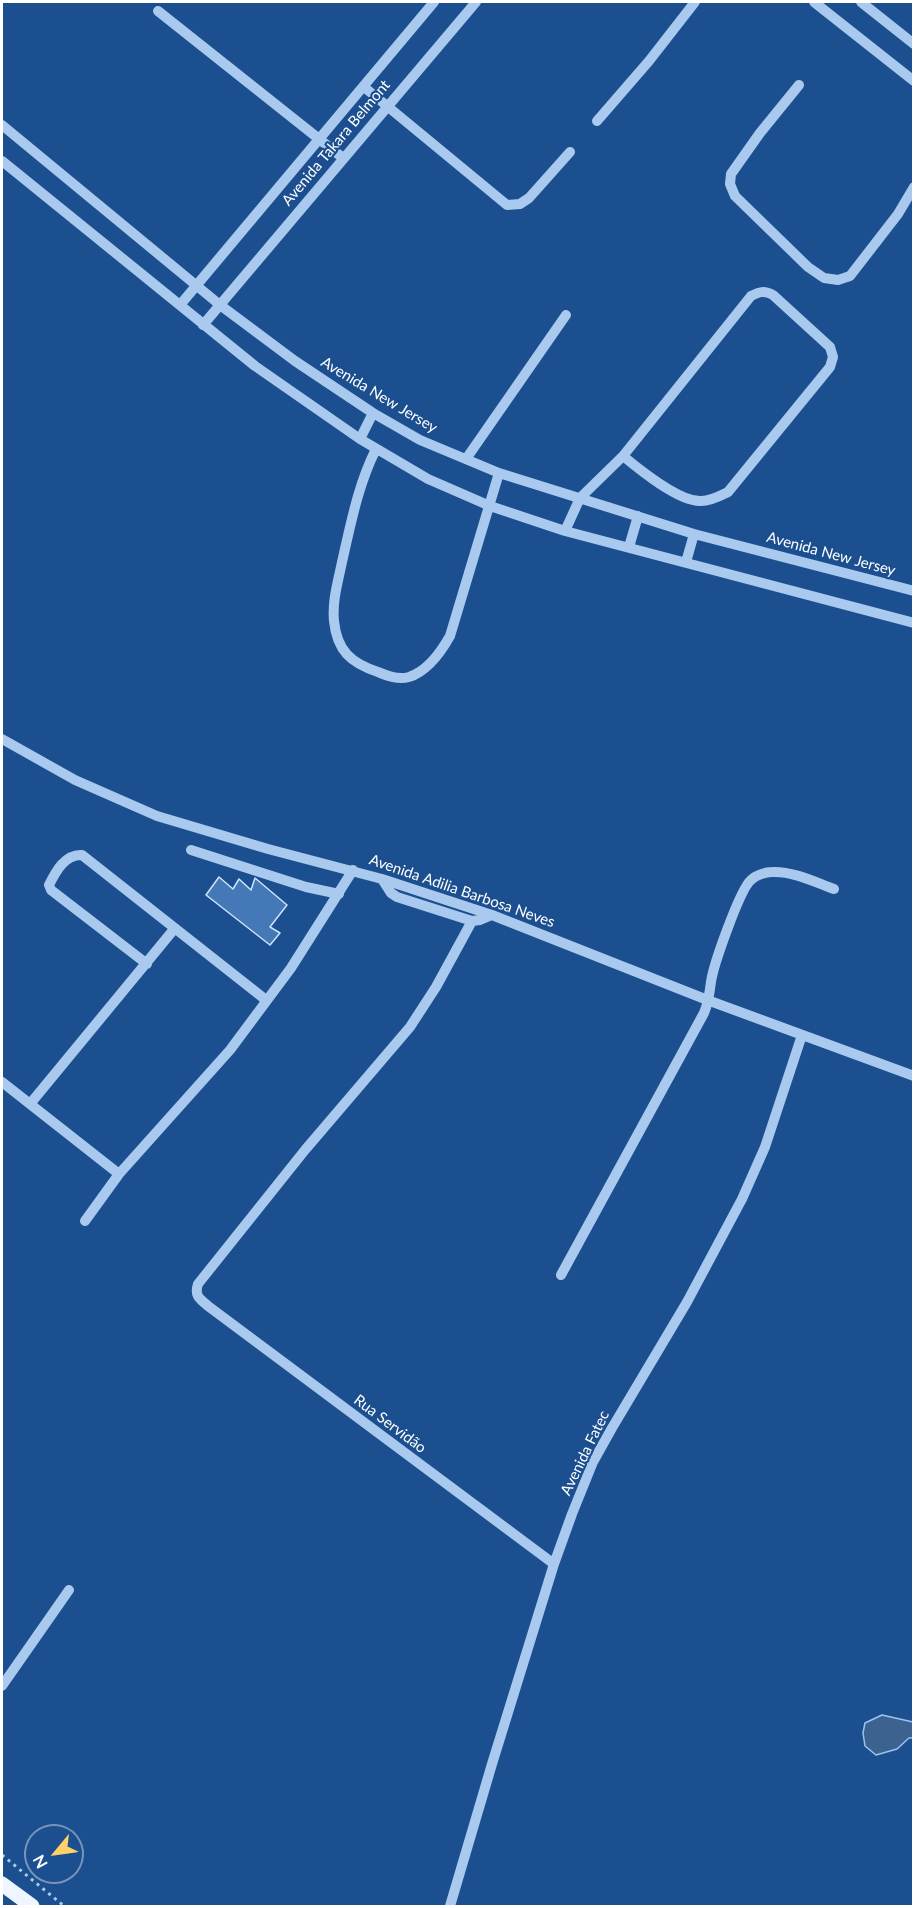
<!DOCTYPE html>
<meta charset="utf-8">
<style>
body{margin:0}
#map{position:relative;width:915px;height:1908px;overflow:hidden;background:#1b4f8f;font-family:Lato,sans-serif}
canvas{display:block}
.frame{position:absolute;inset:0;border:3px solid #fff;pointer-events:none}
.north{position:absolute;left:24px;top:1824px;width:60px;height:60px;box-sizing:border-box;background:#1b4f8f;border:2px solid #7695bc;border-radius:50%;rotate:241deg;font-size:16px;font-weight:700;line-height:24px;text-align:center;color:#fff}
.north::after{content:'';display:block;margin:auto;width:21px;height:27px;background:#ffd166;clip-path:polygon(50% 0,100% 100%,50% 72%,0 100%)}
</style>
<div id="map">
<canvas width="915" height="1908"></canvas>
<div class="frame"></div>
<div class="north">N</div>
</div>
<script>
const c = document.querySelector('canvas').getContext('2d');
c.lineJoin = 'round';
function fillPath(path, color) { c.fillStyle = color; c.fill(path, 'evenodd'); }
function stroke(path, color, width, dash) { c.strokeStyle = color; c.lineWidth = width; c.lineCap = dash ? 'butt' : 'round'; c.setLineDash(dash || []); c.stroke(path); }
function label(font, color, halo, rows, align = 'center') {
  c.font = font + ' Lato,sans-serif'; c.lineWidth = 4.5; c.setLineDash([]); c.textBaseline = 'middle'; c.strokeStyle = halo; c.fillStyle = color; for (const [text, x, y, turn = 0] of rows) {
    c.save(); c.translate(x, y); c.rotate((+turn || 0) * Math.PI / 180); c.textAlign = isNaN(turn) ? turn : align; if (halo) c.strokeText(text, 0, 0); c.fillText(text, 0, 0); c.restore();
  }
}
const water = new Path2D(`
 M882,1715L913,1722V1738H909L897,1749L876,1755L865,1746L863,1733L865,1723Z`);
fillPath(water, '#3c6290');
stroke(water, '#9cc4f0', 1.5);
const building = new Path2D(`
 M219,877L233,889L239,879L251,890L255,878L287,905L270,927L280,933L270,945L206,895Z`);
fillPath(building, '#4478b7');
stroke(building, '#cfe3fa', 1.5);
stroke(new Path2D(`
 M2,1855L64,1906`), '#a9c9ee', 3, [3, 4.5]);
stroke(new Path2D(`
 M814,2L914,81
 M861,2L914,44
 M158,11L343,158
 M799,85L760,133L731,174L730,184L735,196L808,267L824,278L838,280L850,276L898,214L914,187
 M364,87L507,205L520,204L529,198L570,152
 M597,121L649,61L695,2
 M2,125L220,305L295,361L373,413L420,440L499,473L694,534L914,591
 M2,161L255,366L360,439L428,479L490,506L565,531L914,623
 M180,305L434,2
 M203,325L476,2
 M360,439L373,413
 M376,449C358,485 351,523 342,562C338,582 332,601 334,621C337,651 351,663 378,672C388,676 398,680 409,677C428,671 441,652 450,636L499,473
 M466,459L566,315
 M565,531L580,498L623,456C640,470 679,502 701,501C711,501 720,496 728,492L830,367L833,357L830,347L773,295C764,290 759,292 751,296L623,456
 M629,547L638,516
 M686,562L694,534
 M2,739L75,780L157,816L268,849L382,879L492,915L710,1001L914,1076
 M191,850L306,887L339,894
 M382,879L391,893L397,897L472,921L480,920L492,915
 M472,921L436,987L410,1027L305,1150L198,1284C194,1296 200,1299 208,1306L554,1564
 M147,964L51,890L49,885C56,871 65,854 82,855L266,1000
 M2,1082L30,1104
 M119,1174L30,1104L175,928
 M85,1221L119,1174L230,1050L291,968L353,870
 M561,1275L704,1013C709,1001 709,995 711,982C713,966 740,889 751,880C756,875 766,872 772,872C793,871 815,882 834,889
 M2,1686L69,1590
 M450,1906L492,1764L554,1564L572,1514L593,1462L612,1428L687,1302L742,1199L765,1147L802,1035`), '#a9c9ee', 10);
stroke(new Path2D(`
 M2,1884L32,1906`), '#f0f6ff', 15);
label('15px', '#fff', '#1b4f8f', [
 ["Avenida Takara Belmont",336,143,-50],
 ["Avenida New Jersey",379,395,31],
 ["Avenida New Jersey",831,554,15],
 ["Avenida Adilia Barbosa Neves",462,891,19],
 ["Rua Servidão",390,1424,37],
 ["Avenida Fatec",585,1453,-64]
]);
</script>
